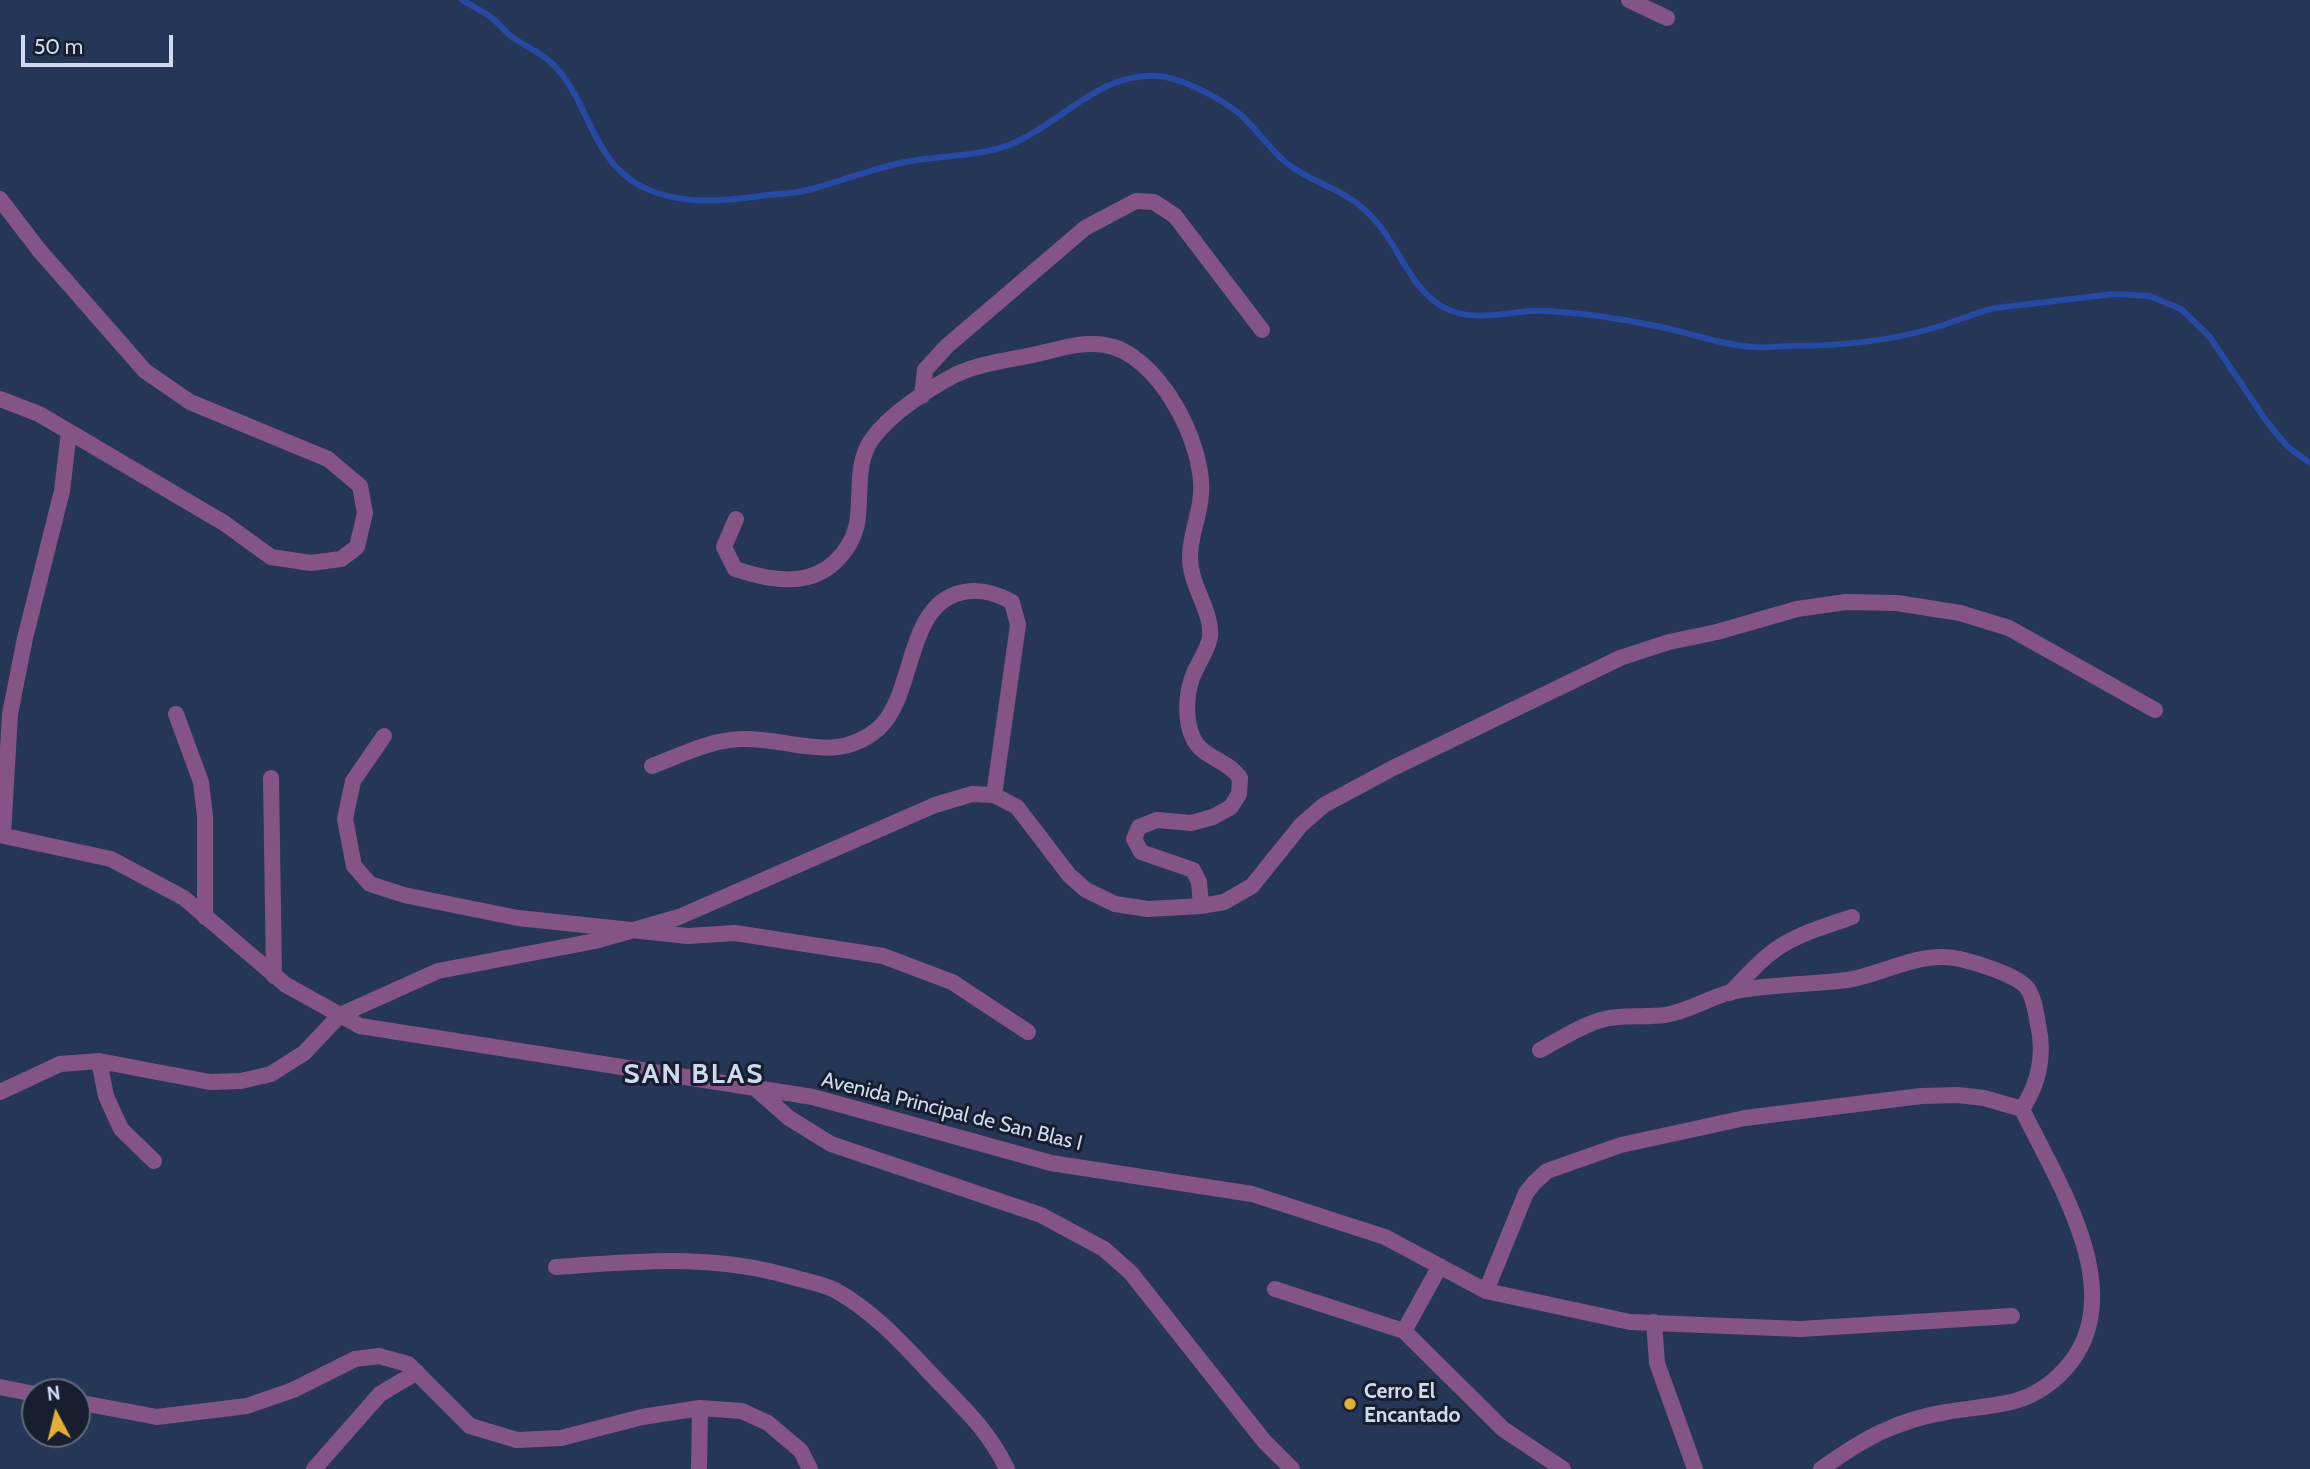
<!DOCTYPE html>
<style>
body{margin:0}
#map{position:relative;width:2310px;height:1469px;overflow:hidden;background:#263657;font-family:Cabin,sans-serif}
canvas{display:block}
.north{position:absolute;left:21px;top:1378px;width:70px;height:70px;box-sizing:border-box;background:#171e2d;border:2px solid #61697b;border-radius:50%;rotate:353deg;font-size:19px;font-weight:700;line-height:28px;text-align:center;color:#cfdaf0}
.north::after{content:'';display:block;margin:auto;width:24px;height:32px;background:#e2af34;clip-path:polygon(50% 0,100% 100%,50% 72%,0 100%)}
.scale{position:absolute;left:21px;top:35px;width:152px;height:32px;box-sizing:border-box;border:4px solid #cfdaf0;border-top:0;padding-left:9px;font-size:21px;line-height:24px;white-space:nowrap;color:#cfdaf0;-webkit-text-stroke:5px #171e2d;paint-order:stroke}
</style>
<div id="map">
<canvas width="2310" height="1469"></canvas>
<div class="north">N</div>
<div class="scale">50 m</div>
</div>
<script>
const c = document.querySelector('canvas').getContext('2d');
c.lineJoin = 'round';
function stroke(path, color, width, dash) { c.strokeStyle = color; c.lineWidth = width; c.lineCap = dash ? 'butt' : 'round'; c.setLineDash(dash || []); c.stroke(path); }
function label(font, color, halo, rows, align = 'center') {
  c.font = font + ' Cabin,sans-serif'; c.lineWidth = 6; c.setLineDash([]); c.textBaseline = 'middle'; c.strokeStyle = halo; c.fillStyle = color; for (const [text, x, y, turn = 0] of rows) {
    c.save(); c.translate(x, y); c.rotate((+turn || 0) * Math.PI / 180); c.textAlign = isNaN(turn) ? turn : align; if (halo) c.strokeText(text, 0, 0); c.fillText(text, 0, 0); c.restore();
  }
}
stroke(new Path2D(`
 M462,0C472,6 483,11 492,18C499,23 504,31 511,36C529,50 545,53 560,72C590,109 594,160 639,185C679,207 725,201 768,195C783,194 798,193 812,189C840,181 867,171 896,164C935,154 979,159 1016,142C1063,121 1101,72 1157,76C1181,77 1226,101 1243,117C1260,133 1273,154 1292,167C1320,186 1349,191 1373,218C1399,245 1409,288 1443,307C1475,325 1513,309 1547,311C1582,313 1617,318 1651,325C1686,331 1719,345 1754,347C1766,348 1778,346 1789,346C1840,346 1888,342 1937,327C1957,321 1974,313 1995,308L2114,294L2150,296L2181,309L2209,336L2267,422L2288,447L2310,463`), '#264aa4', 6);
stroke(new Path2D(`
 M1629,0L1667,18
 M0,199L39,250L145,371L190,402L328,459L360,486L365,513L357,547L341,559L311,563L271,557L224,523L39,414L0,399
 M922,396L925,370L947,346L1085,228L1136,201L1154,202L1175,216L1262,330
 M736,519L724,547L735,569C756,576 786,583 808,577C835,570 856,543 858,516C861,489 856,462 872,439C890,414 928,389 955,375C980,363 1010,360 1037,354C1059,349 1082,341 1105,345C1158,353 1205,444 1201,494C1200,515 1190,535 1190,556C1189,584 1213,612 1210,637C1208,649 1200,660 1195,671C1186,690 1184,718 1193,738C1201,757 1228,760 1240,778L1239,794L1231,807L1213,817L1191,823L1157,820L1139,827L1134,839L1141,852L1193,870L1199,882L1201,906
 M176,714L201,782L205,816V917
 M384,736L353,781L345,819L354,866L370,884L404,895L518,918L688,936L735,933L883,956L952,982L1028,1032
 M652,766C681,755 712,739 744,739C791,738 835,765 878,729C915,696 905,612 956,594C976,587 994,592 1012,602L1018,625L994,795
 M271,778L274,976
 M0,835L111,859L184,898L286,985L360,1026L813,1097L1051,1163L1252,1194L1385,1237L1486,1291L1630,1322L1800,1329L2012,1316
 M3,835L10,714L25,638L62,491L69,432
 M1730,993C1742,981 1753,968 1766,957C1790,936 1822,927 1852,917
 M1540,1050C1557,1041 1574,1030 1592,1023C1615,1013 1642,1018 1665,1015C1689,1011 1708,998 1731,992C1768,984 1809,985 1847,980C1885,974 1920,950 1960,959C1977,963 2017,975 2027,988C2034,997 2036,1013 2038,1024C2045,1055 2039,1083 2022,1109
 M99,1061L106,1096L121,1129L154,1161
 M756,1089L789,1118L831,1144L1041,1215L1104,1249L1131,1273L1264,1441L1292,1469
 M0,1092L60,1064L99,1061L210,1082L241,1081L271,1074L304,1053L340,1015L438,971L595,941L679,917L935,805L972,794L994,795L1017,807L1069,875L1086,890L1115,904L1148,909L1201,906L1224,902L1252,886L1301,825L1324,805L1393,768L1620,658L1669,642L1717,632L1797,609L1846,602L1897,603L1960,613L2009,628L2155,710
 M556,1267C641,1261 716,1253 799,1279C811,1282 824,1285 835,1290C874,1312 901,1342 931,1374C961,1406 988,1429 1007,1469
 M1275,1289L1404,1331L1503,1429L1563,1469
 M1486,1291L1526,1193L1534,1183L1547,1171L1621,1145L1745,1118L1921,1096L1958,1095L1984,1098L2022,1109C2056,1180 2128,1288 2071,1362C2057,1380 2037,1395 2015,1401C1992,1407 1969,1408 1946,1412C1894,1421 1863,1439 1821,1469
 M1654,1322L1657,1363L1695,1469
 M1404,1331L1440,1266
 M0,1387L35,1394
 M77,1402L157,1417L247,1406L293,1390L355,1359L379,1356L408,1364L470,1426L517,1440L561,1438L642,1417L700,1408L742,1411L768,1423L801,1451L810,1469
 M314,1469L380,1394L417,1372
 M699,1469L700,1408`), '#845487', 16);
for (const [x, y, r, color] of [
 [1350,1404,7,"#e2af34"]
]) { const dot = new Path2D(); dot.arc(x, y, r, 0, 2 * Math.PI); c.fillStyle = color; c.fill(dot); stroke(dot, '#171e2d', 2.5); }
label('21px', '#cfdaf0', '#171e2d', [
 ["Avenida Principal de San Blas I",952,1112,14]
]);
label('bold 21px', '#cfdaf0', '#171e2d', [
 ["Cerro El",1364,1392],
 ["Encantado",1364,1416]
], 'left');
c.letterSpacing = '2px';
label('bold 28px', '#cfdaf0', '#171e2d', [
 ["SAN BLAS",694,1075]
]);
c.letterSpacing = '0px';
</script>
